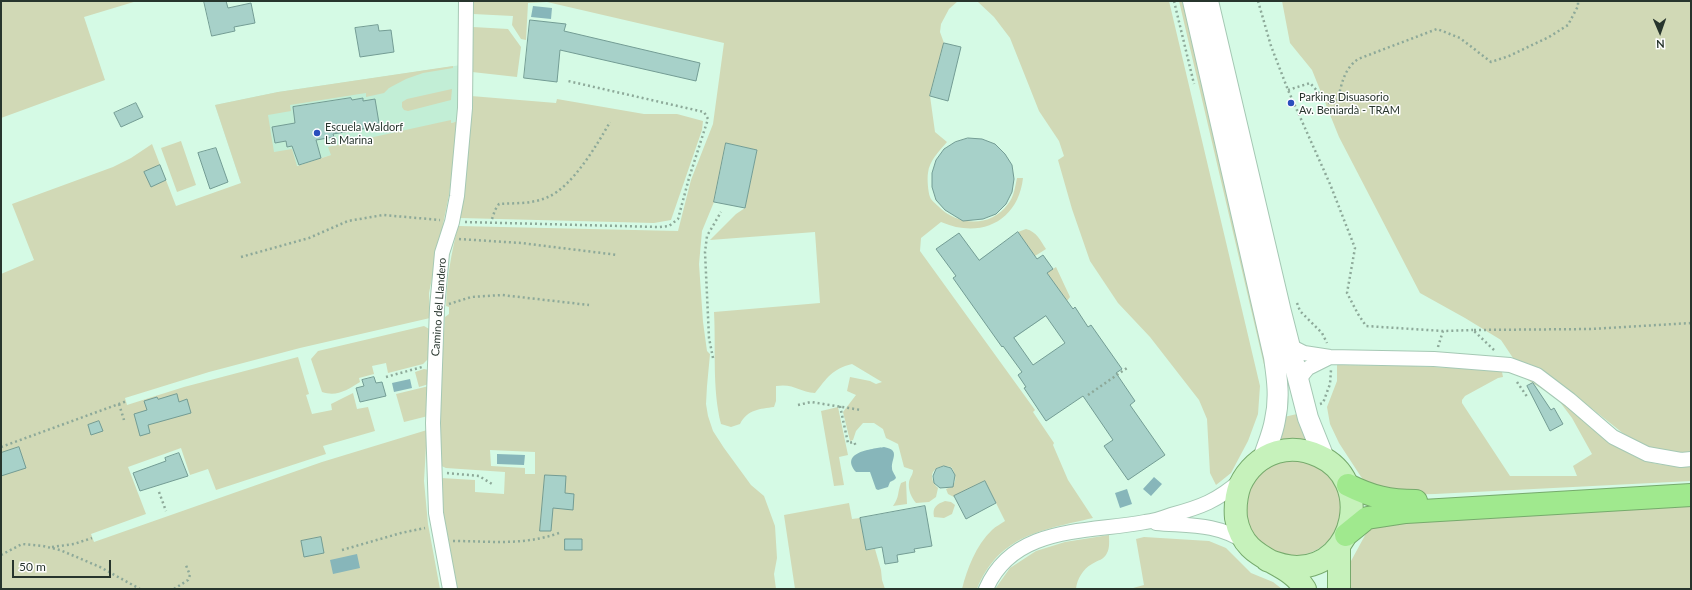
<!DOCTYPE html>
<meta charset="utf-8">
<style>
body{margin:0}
#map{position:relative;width:1692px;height:590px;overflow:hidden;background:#d5fae5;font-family:Lato,sans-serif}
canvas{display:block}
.frame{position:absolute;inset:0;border:2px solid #27352d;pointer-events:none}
.north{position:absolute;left:1640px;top:12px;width:40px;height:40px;-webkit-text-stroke:3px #fff;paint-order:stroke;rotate:178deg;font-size:11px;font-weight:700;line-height:16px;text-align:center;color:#27352d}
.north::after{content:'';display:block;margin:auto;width:14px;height:18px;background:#27352d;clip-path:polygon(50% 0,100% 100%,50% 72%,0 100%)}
.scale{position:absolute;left:12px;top:560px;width:99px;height:18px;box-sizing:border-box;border:2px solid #27352d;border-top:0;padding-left:5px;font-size:12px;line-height:14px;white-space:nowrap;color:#27352d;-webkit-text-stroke:3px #fff;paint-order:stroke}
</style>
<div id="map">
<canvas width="1692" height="590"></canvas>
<div class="frame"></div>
<div class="north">N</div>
<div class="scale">50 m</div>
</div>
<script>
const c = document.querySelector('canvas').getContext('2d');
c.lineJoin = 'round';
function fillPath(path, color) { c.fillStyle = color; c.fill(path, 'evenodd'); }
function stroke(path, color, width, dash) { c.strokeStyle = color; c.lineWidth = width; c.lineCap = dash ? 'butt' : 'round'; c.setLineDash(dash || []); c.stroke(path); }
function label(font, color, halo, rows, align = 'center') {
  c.font = font + ' Lato,sans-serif'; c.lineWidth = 3; c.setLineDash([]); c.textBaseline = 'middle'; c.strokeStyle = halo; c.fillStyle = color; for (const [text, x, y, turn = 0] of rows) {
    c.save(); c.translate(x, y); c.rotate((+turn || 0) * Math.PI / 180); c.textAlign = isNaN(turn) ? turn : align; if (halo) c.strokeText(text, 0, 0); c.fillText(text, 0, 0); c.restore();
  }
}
fillPath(new Path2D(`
 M461,65L459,121L370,143L241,183L215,105L278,92Z`), '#c2eed6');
fillPath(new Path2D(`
 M1,1H137L84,17L105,80L1,118Z
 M473,1H958L949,9L941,24L940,32L944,43L930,96L935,132L947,142C940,150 929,161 928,173C927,178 928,192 930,197C931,200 936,204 938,206C957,226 991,228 1008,204C1014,197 1015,187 1017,178H1023C1018,222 980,239 941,222L921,238L920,251L1035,410L1033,412L1054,443L1053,445L1068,480L1093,518C1042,530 999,535 977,589H962C967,569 976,545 992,530C996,526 1001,524 1005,521L985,481L954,497L948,494L946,489C958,486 957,475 951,467C935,463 925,475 938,488L936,497L929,502L916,503C911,497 908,490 909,482C910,477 913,475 913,470L904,467L898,444L886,438L883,429L874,423H863L856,431L853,440L850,441L843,412L856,395L847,391L850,377L870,381L876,384L882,382L852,364C832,369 827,378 815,393C799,392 794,383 776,386V401L774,407C760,409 748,409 740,424L731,427L721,424C712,388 716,349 714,312L820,303L815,232L710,240L736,214L745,208L757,150L726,143L714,202L702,231L699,264L703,322L707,351L710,354L707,386L706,404L708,416L713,431L724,448L751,485L764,496L775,526L777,558L774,574L776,589H456L449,554L448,537L443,534L441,478L475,480V492L504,494L505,472L446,468L439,465L440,391L445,317L449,314V307L446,306C447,276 451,255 458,226L678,231L691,180L713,124L724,43L547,2L528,3L526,40L521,39L512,25L513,16L473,14ZM490,450L535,452V474H525V468L491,466Z
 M968,1H1169L1260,386L1258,414L1248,441L1231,473L1216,485L1210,473L1207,419L1199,400L1150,337L1118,303L1090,261L1072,209L1058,160L1064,156L1059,141L1039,111L1010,38L994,17L978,2Z
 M1179,1H1183L1269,363L1268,382Z
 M1282,1H1691V453H1677L1647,447L1624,434L1548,374L1515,361L1501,340L1465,318L1420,293L1339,137L1312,70L1290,43Z
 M473,27L508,29L521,47L517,77L472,72Z
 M453,66V68L423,73L406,79L389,88L384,93L366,97V93L290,105L291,111L268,115L274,152L292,149L297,166L331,155L328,147L451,120V123L459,121L449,195L429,293L430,318L300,348L209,372L125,398L127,405L184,387L298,357L309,394L306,395L312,414L332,410L331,404L353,393L357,409L368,407L375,431L323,446L326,454L216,490L208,469L190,475L181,448L128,467L146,514L91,534L94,542L322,462L427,430L424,481L428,524L440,589H1V274L34,260L12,204L113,167L131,158L152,144L176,206L241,183L215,105L278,92Z
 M452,89L451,100L408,111L404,110L402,107V102L407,99Z
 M471,96L556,103L557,99L644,114H677L703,121L702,130L671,220L654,223L460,218Z
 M181,141L196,185L177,192L161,148Z
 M1026,229C1037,232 1040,240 1046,249L1035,256L1018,232Z
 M1056,267L1070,297L1067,301L1047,273Z
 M424,326L431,330L430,357L423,364L388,373L386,363L372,366L374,374L359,378L360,382C347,390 337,397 322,392L311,359L318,351Z
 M1337,365L1414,366L1493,370L1502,372L1503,377L1498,378L1465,396L1462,400V403L1510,476H1577L1573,466L1592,454L1572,418L1557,398L1526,379C1544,383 1559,396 1572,408C1597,430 1629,462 1664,465C1673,466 1682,465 1691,465V481L1435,494L1396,495L1377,491L1367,486L1339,443L1330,424L1327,407L1337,381Z
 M424,369L429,370V384L419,387L415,372Z
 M429,386L428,416L404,422L396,394Z
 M838,407L848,455L839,457L844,485L834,486L821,411Z
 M1297,414L1301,429L1306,439L1277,441L1284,417Z
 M1245 508a48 48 0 1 1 96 0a48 48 0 1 1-96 0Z
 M906,481L907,504L893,506C900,496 897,493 901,483Z
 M945,501L951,502L955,505L952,514L944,518L934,517C932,507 937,504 945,501Z
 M1691,502V589H1351V561L1369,528L1385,522Z
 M849,503L852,519L860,518L866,550L875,549L881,570L882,580L885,589H795L784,515Z
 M1109,535C1109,540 1110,548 1107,553C1104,560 1098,560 1092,564C1083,569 1077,579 1076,589H995L1010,568L1036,551L1065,542Z
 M1144,537L1209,541L1226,548L1251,573L1273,582L1282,589H1133V588L1144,585L1136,539Z`), '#d1d9b6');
fillPath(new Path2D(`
 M533,6L552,8L551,19L531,17Z
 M410,379L412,388L394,392L392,383Z
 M884,447C901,450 891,459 892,468C892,472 895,474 896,478L894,480L890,482L888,487L878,490L876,489L870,472H856C839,452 872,449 884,447Z
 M497,454L525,455L524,465L497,464Z
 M1154,477L1162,484L1151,496L1143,489Z
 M1127,489L1132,504L1120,508L1115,493Z
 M357,554L360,568L333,574L330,560Z`), '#87b6ba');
const building = new Path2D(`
 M204,1H226L228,8L251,3L255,23L234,27L235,31L212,36Z
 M530,20L566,24L564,31L700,63L696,81L560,50L557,82L524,78Z
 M378,25L379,31L391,30L394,52L360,57L355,28Z
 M944,43L961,47L948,101L930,96Z
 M351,98L352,100L363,98V101L375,99L379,123L367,125L368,128L333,134L334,137L316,140L321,158L299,165L292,146L287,147L286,141L275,143L272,127L295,123L293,107Z
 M136,103L143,117L121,127L114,113Z
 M968,138L982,139L995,144L1005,154L1012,165L1014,179L1012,192L1006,204L996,214L983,219L963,221L945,210L936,200L932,187V173L936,160L944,149L955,142Z
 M726,143L757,150L745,208L714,202Z
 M216,148L228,182L210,189L198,153Z
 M160,165L166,180L151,187L144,172Z
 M1018,232L1037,259L1043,255L1053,269L1047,273L1073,309L1075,307L1088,327L1091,325L1122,369L1116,373L1135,401L1130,405L1165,455L1128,480L1104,446L1113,440L1083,396L1046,421L1024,388L1026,387L1018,375L1022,372L1003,346L1002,347L953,278L956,276L936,249L959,233L979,260ZM1046,316L1065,343L1033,365L1014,338Z
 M374,377L376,383L382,382L386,396L360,402L356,388L364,386L362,380Z
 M1533,383L1551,410L1554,408L1563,424L1550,431L1527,386Z
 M177,394L179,402L187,399L191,413L148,425L150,433L140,436L134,414L147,410L144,401L157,397L158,399Z
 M99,421L103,431L91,435L88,425Z
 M19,447L26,468L1,476V453Z
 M179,453L188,476L140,491L133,473L166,461L165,458Z
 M944,466L951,468L955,475L953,487L940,488L934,483L933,476L936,469Z
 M545,475L566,476L565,493L574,494L573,510L553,508L551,531H540Z
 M985,481L996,503L966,519L954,496Z
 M925,506L932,546L914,549L915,552L897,555L898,562L885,564L882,547L866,550L860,518Z
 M321,537L324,553L304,557L301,541Z
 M565,539H582V550H565Z`);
fillPath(building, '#a7d1c9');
stroke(building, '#739c94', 1);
const street = new Path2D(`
 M1290,346L1304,353L1330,357L1434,359L1510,365L1537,375L1570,400L1613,437L1647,454L1681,460L1691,459
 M1299,379L1308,368L1330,357
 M1156,523C1189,526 1216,523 1245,542
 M450,589L436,513L433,423L437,308L442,253L452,222L457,196L465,108L466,1
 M986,589C1014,525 1087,533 1145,522C1154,521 1163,518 1171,515C1201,507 1217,501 1241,480`);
const secondary = new Path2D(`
 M1193,1L1274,357C1277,378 1280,398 1275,420C1273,433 1267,446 1263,459
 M1208,1L1281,312L1308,418L1324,458`);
const primary = new Path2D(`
 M1267,560C1277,564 1286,567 1297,567C1356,566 1373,480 1319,456C1306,450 1291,448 1277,452C1260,457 1247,470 1240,485C1236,496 1235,507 1236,518C1244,564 1285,557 1305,589
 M1339,589V546`);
const highway = new Path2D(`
 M1348,485C1372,497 1389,501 1416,501
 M1346,535L1367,518L1406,512L1691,495`);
stroke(street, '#a5c8b4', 16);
stroke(secondary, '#a5c8b4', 22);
stroke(primary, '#76aa6c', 24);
stroke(highway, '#76aa6c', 24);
stroke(new Path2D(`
 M1174,1L1194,84
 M1258,1L1271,46L1288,90L1330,184L1355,248L1347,293L1358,314L1366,326L1443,331L1473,330
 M1288,90L1310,83L1328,103L1337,102C1342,84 1343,70 1358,59L1437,29L1460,38L1491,62L1509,56L1549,37L1568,25L1578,6V1
 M492,219L495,210L499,204C515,203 533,204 548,197C572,187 597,145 610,122
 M465,222L659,227L669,226L678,219L689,178L708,119L704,112L568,81
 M459,239L521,243L618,255
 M241,257L309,238L348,221L383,215L440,220
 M1297,303L1300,311L1322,333L1327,343
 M449,304L471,297L502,295L589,305
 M1438,347L1443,331
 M1494,350L1473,330L1591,329L1691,323
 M713,358L709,338L705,252L707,236L721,212
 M386,377L422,367
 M1517,382L1528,398
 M1088,395L1127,368
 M119,404L124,420
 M1320,404L1323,403L1330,384L1331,370
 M798,405L811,402L861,410
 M840,406L848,443L854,442L856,446
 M1,447L127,401
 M447,473L479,476L492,484
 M159,492L166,511
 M453,541C490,541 523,546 559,533
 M52,547L74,544L92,538
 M342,550L401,533L425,528
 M1,555L22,544L43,546L60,550L100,567L140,589
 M174,589L188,580L190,575L185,563`), '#8da999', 2.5, [2, 3]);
stroke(street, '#fff', 14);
stroke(secondary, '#fff', 20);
stroke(primary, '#c6f2bb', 22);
stroke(highway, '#a0e98e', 22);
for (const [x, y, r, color] of [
 [1291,103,4,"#2a4ebd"],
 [317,133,4,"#2a4ebd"]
]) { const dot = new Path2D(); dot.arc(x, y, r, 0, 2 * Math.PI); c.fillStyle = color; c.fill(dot); stroke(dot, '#fff', 1.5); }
label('11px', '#27352d', '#fff', [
 ["Parking Disuasorio",1299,97],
 ["Av. Beniardà - TRAM",1299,110],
 ["Escuela Waldorf",325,127],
 ["La Marina",325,140]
], 'left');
label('11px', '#27352d', '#fff', [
 ["Camino del Llandero",439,307,-86]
]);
</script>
